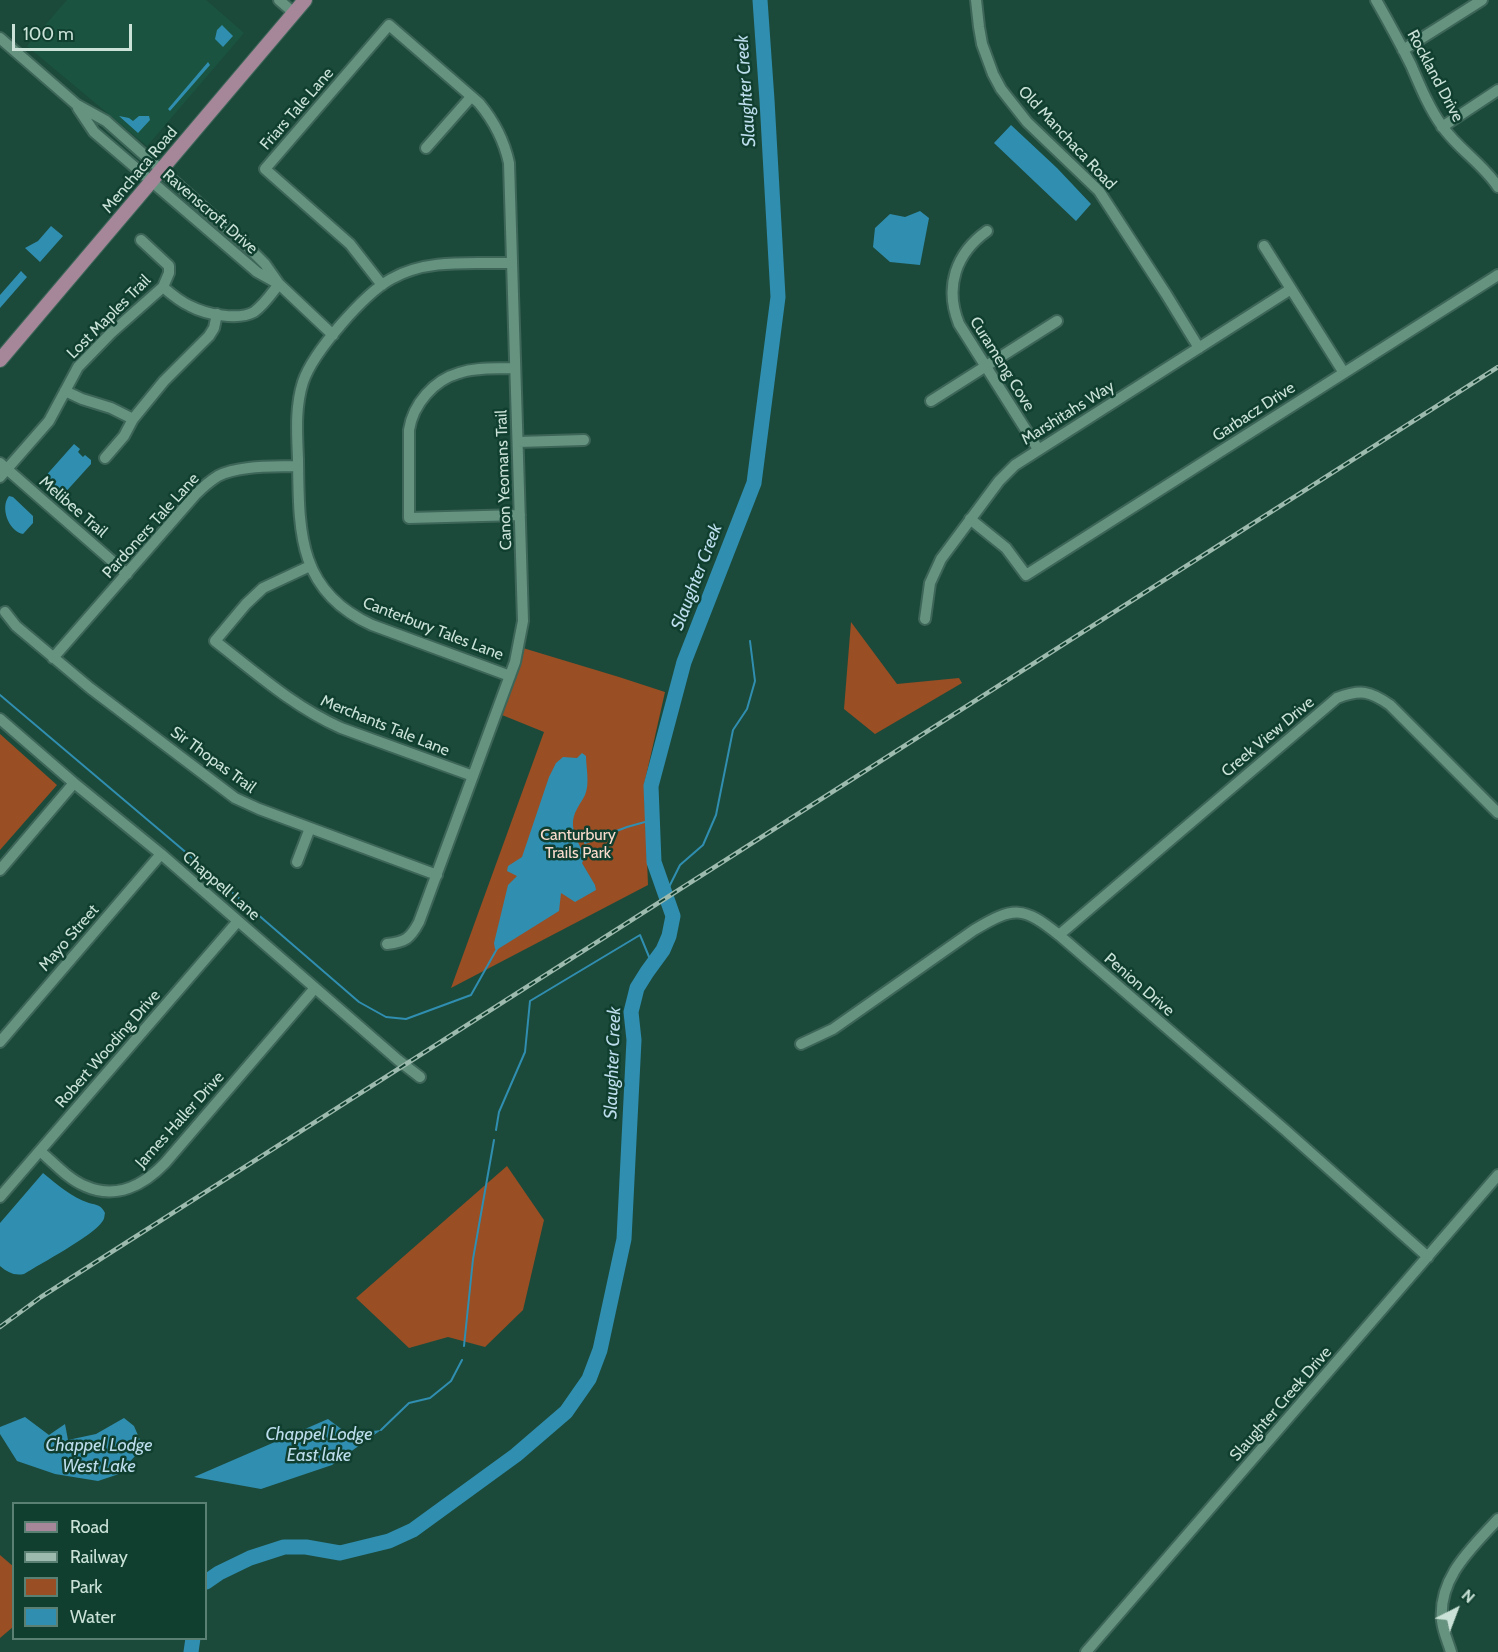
<!DOCTYPE html>
<style>
body{margin:0}
#map{position:relative;width:1498px;height:1652px;overflow:hidden;background:#1c4a3a;font-family:Cabin,sans-serif}
canvas{display:block}
.legend{position:absolute;left:12px;top:1502px;width:195px;height:138px;box-sizing:border-box;background:#103f30;border:2px solid #5a8073;margin:0;padding:8px 10px;list-style:none;font-size:18px;color:#cae2d7}
.legend li{display:flex;align-items:center;gap:12px;height:30px}
.legend b{width:30px;border:2px solid #5a8073}
.north{position:absolute;left:1426px;top:1580px;width:60px;height:60px;-webkit-text-stroke:4px #103f30;paint-order:stroke;rotate:42deg;font-size:16px;font-weight:700;line-height:24px;text-align:center;color:#cae2d7}
.north::after{content:'';display:block;margin:auto;width:21px;height:27px;background:#cae2d7;clip-path:polygon(50% 0,100% 100%,50% 72%,0 100%)}
.scale{position:absolute;left:12px;top:24px;width:120px;height:27px;box-sizing:border-box;border:3px solid #cae2d7;border-top:0;padding-left:8px;font-size:18px;line-height:21px;white-space:nowrap;color:#cae2d7;-webkit-text-stroke:4px #103f30;paint-order:stroke}
</style>
<div id="map">
<canvas width="1498" height="1652"></canvas>
<ul class="legend">
<li><b style="height:8px;background:#a58799"></b>Road</li>
<li><b style="height:8px;background:#9cbaad"></b>Railway</li>
<li><b style="height:16px;background:#994e24"></b>Park</li>
<li><b style="height:16px;background:#308eb1"></b>Water</li>
</ul>
<div class="north">N</div>
<div class="scale">100 m</div>
</div>
<script>
const c = document.querySelector('canvas').getContext('2d');
c.lineJoin = 'round';
function fillPath(path, color) { c.fillStyle = color; c.fill(path, 'evenodd'); }
function stroke(path, color, width, dash) { c.strokeStyle = color; c.lineWidth = width; c.lineCap = dash ? 'butt' : 'round'; c.setLineDash(dash || []); c.stroke(path); }
function label(font, color, halo, rows, align = 'center') {
  c.font = font + ' Cabin,sans-serif'; c.lineWidth = 5; c.setLineDash([]); c.textBaseline = 'middle'; c.strokeStyle = halo; c.fillStyle = color; for (const [text, x, y, turn = 0] of rows) {
    c.save(); c.translate(x, y); c.rotate((+turn || 0) * Math.PI / 180); c.textAlign = isNaN(turn) ? turn : align; if (halo) c.strokeText(text, 0, 0); c.fillText(text, 0, 0); c.restore();
  }
}
fillPath(new Path2D(`
 M67,0H206L244,33L147,146L27,46Z`), '#1a5440');
fillPath(new Path2D(`
 M851,622L897,684L959,678L962,683L875,734L844,709Z
 M523,648L619,677L665,692L644,785L648,885L451,988L544,732L502,715Z
 M0,734L57,785L0,850Z
 M507,1166L544,1220L523,1310L485,1347L448,1337L409,1348L356,1298Z
 M0,1555L14,1567L13,1627L0,1638Z`), '#994e24');
fillPath(new Path2D(`
 M222,25L233,36L223,47L215,39L217,30Z
 M208,62L210,65L170,111L168,109Z
 M119,116L129,118L133,121L139,116H149L150,120L138,133Z
 M1011,125L1057,168L1091,204L1076,221L994,143Z
 M920,211L929,218L920,265L890,262L873,247L875,228L890,214L905,217Z
 M51,226L63,236L40,262L25,248L38,241Z
 M21,271L27,277L0,308V295Z
 M74,444L80,449L78,452L83,457L85,455L91,460V464L62,496H60L42,480Z
 M9,496L13,497L33,516V523L23,534C8,531 0,507 9,496Z
 M582,753L586,756C586,767 590,784 585,795C580,805 572,813 573,826C574,836 581,848 585,857L582,863L595,885L596,890L575,902L561,893L559,911L498,949H495L494,943L508,885L517,876L507,871L508,866L522,857L549,777L556,763L563,757L577,758Z
 M43,1173C58,1185 71,1197 89,1203C97,1205 101,1205 105,1213C104,1217 105,1218 102,1222C94,1235 40,1264 24,1274C14,1276 7,1272 0,1266V1223Z
 M25,1417L49,1435L65,1424L68,1440L96,1434L124,1418L134,1426L143,1447L119,1474L98,1481L55,1474L17,1461L0,1434V1427Z
 M328,1419L348,1434L381,1430L332,1465L261,1489L194,1477Z`), '#308eb1');
stroke(new Path2D(`
 M0,695L182,849L359,1002L386,1017L406,1019L471,995L498,947
 M585,843L627,827L652,820
 M665,895L680,865L703,845L716,815L733,730L747,709L755,681L750,641
 M496,1130L499,1112L525,1052L530,1001L640,935L652,964
 M464,1346L473,1259L494,1140
 M381,1430L409,1403L430,1398L451,1381L462,1360`), '#308eb1', 2);
stroke(new Path2D(`
 M206,1582L219,1573L250,1558L284,1547H306L340,1553L389,1541L413,1530L516,1455L566,1412L589,1379L600,1350L624,1239L634,1040L631,1012L637,988L647,972L663,950L669,936L673,916L654,862L651,786L684,662L754,483L778,297L767,100L760,0
 M191,1652L193,1638`), '#308eb1', 15);
const minor = new Path2D(`
 M279,0L294,13
 M976,0L979,27L982,44L993,74L1001,89L1027,122L1099,191L1166,294L1199,348
 M1376,0C1388,21 1400,43 1411,65C1420,86 1429,108 1442,126C1458,149 1483,164 1498,187
 M0,38L77,105L106,121L248,247L265,264L279,284L333,335
 M1403,50L1482,0
 M78,108L94,132L257,272L275,282
 M1442,127L1498,90
 M426,148L471,97
 M987,231C956,253 944,287 959,324L1038,449
 M1264,246L1344,373
 M382,285L350,244L265,169L389,25L479,103C494,121 504,140 509,163L523,621L515,662L419,922C410,939 405,942 387,944
 M163,287C171,294 179,301 190,306C205,314 238,321 254,312C264,305 272,293 279,284
 M515,368C496,369 477,367 459,373C434,380 413,404 409,430V518L520,515
 M65,391L82,399L111,408L133,419
 M931,401L1057,321
 M518,442L584,440
 M105,458L124,436L133,419L164,381L209,336L214,328L217,314
 M0,463L127,574
 M0,477L49,421L78,367L111,333L163,287L169,273V266L141,240
 M970,519L1006,548L1026,575L1498,275
 M310,566L263,588L246,604L215,641C256,673 294,707 341,728L473,776
 M5,612L16,626L90,688L235,798L259,809L437,875
 M925,619L930,583L941,559L999,481L1015,465L1291,289
 M53,658L196,494C203,487 210,481 218,476C239,465 274,467 298,466
 M510,676L372,625C297,591 299,531 298,459C297,433 295,407 303,382C313,352 364,294 391,279C427,258 473,264 512,263
 M0,719L74,783L161,854L398,1060L420,1077
 M297,862L310,828
 M0,870L74,783
 M1059,935L1337,698C1361,689 1370,691 1390,705L1498,813
 M0,1042L161,854
 M801,1044L833,1029L974,930C1014,906 1023,906 1059,935L1284,1129L1428,1257
 M40,1151C54,1163 68,1179 85,1186C116,1200 144,1185 165,1163L315,988
 M0,1197L238,921
 M1086,1652L1498,1175
 M1451,1652C1448,1642 1443,1631 1442,1621C1438,1577 1472,1548 1498,1519`);
const major = new Path2D(`
 M0,360L305,0`);
stroke(minor, '#3d6558', 14);
stroke(major, '#3d6558', 16);
stroke(minor, '#659380', 10);
stroke(major, '#a58799', 14);
const rail = new Path2D(`
 M0,1327L41,1297L1498,367`);
stroke(rail, '#9cbaad', 4.5);
stroke(rail, '#103f30', 2, [7]);
label('16px', '#cae2d7', '#103f30', [
 ["Rockland Drive",1435,76,62],
 ["Friars Tale Lane",297,109,-49],
 ["Old Manchaca Road",1067,138,47],
 ["Menchaca Road",140,170,-50],
 ["Ravenscroft Drive",210,212,41],
 ["Lost Maples Trail",109,317,-45],
 ["Curameng Cove",1002,364,58],
 ["Garbacz Drive",1254,412,-33],
 ["Marshitahs Way",1068,413,-32],
 ["Canon Yeomans Trail",504,480,-92],
 ["Melibee Trail",73,507,41],
 ["Pardoners Tale Lane",151,526,-48],
 ["Canterbury Tales Lane",433,629,21],
 ["Merchants Tale Lane",385,726,22],
 ["Creek View Drive",1268,737,-40],
 ["Sir Thopas Trail",213,760,36],
 ["Chappell Lane",221,886,41],
 ["Mayo Street",69,938,-49],
 ["Penion Drive",1139,985,41],
 ["Robert Wooding Drive",108,1049,-49],
 ["James Haller Drive",180,1120,-48],
 ["Slaughter Creek Drive",1281,1404,-49]
]);
label('16px', '#fadccd', '#103f30', [
 ["Canturbury",578,835],
 ["Trails Park",578,853]
]);
label('italic 18px', '#bdddec', '#103f30', [
 ["Slaughter Creek",746,91,-94],
 ["Slaughter Creek",697,577,-69],
 ["Slaughter Creek",613,1063,-88],
 ["Chappel Lodge",319,1435],
 ["East lake",319,1456],
 ["Chappel Lodge",99,1446],
 ["West Lake",99,1467]
]);
</script>
